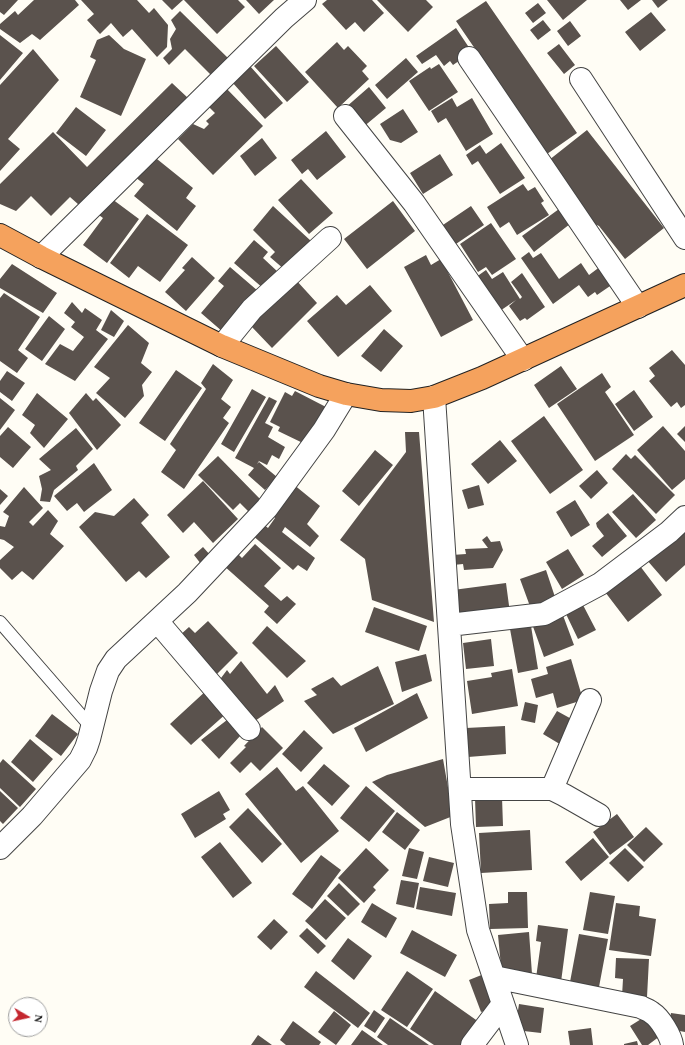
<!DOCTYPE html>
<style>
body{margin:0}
#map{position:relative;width:685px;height:1045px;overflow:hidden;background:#fffdf5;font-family:"Times New Roman",serif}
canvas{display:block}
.north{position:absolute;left:8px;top:997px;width:40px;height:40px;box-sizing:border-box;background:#fff;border:1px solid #a0a0a0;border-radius:50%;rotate:99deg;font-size:11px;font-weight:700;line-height:16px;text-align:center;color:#111}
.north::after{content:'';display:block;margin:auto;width:14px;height:18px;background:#c4262e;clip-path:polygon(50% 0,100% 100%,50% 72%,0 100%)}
</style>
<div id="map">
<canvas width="685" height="1045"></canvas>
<div class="north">N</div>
</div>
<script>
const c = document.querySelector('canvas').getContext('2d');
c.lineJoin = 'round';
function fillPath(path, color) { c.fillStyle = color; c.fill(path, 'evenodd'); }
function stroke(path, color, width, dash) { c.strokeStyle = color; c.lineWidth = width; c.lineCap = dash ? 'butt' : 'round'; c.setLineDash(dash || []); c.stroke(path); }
fillPath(new Path2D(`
 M0,0H18L4,15L0,12Z
 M34,0H75L79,5L40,40L32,34L20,43L0,29V24L15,11L18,15Z
 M81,0H137L149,13L154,8L168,25L167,47L157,57L132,29L123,37L111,23L100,34L87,20L94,14Z
 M162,0H183L172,10Z
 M184,0H238L245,7L217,34Z
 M246,0H274L259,14Z
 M327,0H372L384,13L364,32L355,22L346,30L322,4Z
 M377,0H426L433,7L408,32Z
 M547,0H587L563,20Z
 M620,0H641L628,10Z
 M652,0H668L658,8Z
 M486,1L577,133L547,154L456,21Z
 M538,3L546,13L533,23L525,13Z
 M180,11L229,59L212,76L185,49L169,65L163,58L172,49L170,39L176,29L171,20Z
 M651,12L666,30L640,51L625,32Z
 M543,20L551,30L538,40L530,30Z
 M570,21L581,36L568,46L557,31Z
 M456,28L472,52L453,65L450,61L444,66L436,55L422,64L416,56Z
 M0,35L23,53L0,80Z
 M109,35L124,49L146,59L121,116L80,97L96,60L90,57L97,40Z
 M337,42L344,50L348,46L367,66L362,71L369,79L338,108L305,72Z
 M559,44L575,65L564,74L547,53Z
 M276,46L309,82L287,102L254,66Z
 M33,49L59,80L8,139L20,149L0,171V85Z
 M406,58L418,72L387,99L375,85Z
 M439,64L458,92L429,111L409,81L430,67L431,69Z
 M250,66L283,103L265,119L232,82Z
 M172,83L188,98L79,205L70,197L51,216L31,196L16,211L0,204V184L53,132L87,167Z
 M224,86L263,126L213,175L178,139L193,124L204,129L209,124L206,121L215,113L206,104Z
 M369,87L386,108L362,128L345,108Z
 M452,98L457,107L472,98L493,134L466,151L446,118L438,123L431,111Z
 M76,107L106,130L86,156L56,133Z
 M403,109L418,132L401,143L390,140L380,124Z
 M587,130L664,228L625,259L599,226L590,222L544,164Z
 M326,131L346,157L317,180L308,169L302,174L291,160Z
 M262,138L277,158L255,176L240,156Z
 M501,143L525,178L500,194L478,161L472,165L466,155L480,145L486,154Z
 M440,154L453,175L423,194L410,173Z
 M152,155L193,188L186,198L196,206L177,231L134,196L144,184L135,177Z
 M301,179L333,213L309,234L278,200Z
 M523,184L528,191L535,187L544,201L541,203L549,215L517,235L509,222L500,228L487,207Z
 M108,196L139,219L107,263L83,245L103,218L96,213Z
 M393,201L415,231L367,269L344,239Z
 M273,206L311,241L285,270L270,257L275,252L253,230Z
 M471,206L484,225L450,248L437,229Z
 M559,209L570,224L534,252L522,236Z
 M147,214L188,245L160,282L138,266L129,278L110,263Z
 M491,223L516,259L492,275L486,267L478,272L460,244Z
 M254,240L268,252L263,258L278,272L264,289L234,263Z
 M529,252L533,258L541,253L559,279L581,263L589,275L601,266L613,284L597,295L595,292L588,297L579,285L553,304L521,258Z
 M426,255L431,265L441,259L473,320L441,337L404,267Z
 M192,257L215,278L186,311L165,292L185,270L182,268Z
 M12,264L57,293L43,313L0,288V279Z
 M230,267L258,291L223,332L201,313L224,286L218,281Z
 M486,270L492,279L503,272L520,299L522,297L511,282L522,273L545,307L527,320L525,318L520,321L509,306L516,300L494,315L472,280Z
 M296,280L317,303L272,348L251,326L258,314Z
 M370,285L392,311L338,357L307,321L337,295L346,305Z
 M4,293L40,317L18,350L28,358L17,373L0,361V298Z
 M72,302L82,313L85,308L102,320L96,330L108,339L75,381L45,364L60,344L73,351L84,337L71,327L75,322L64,313Z
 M111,310L124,321L114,337L101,330Z
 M49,316L65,329L42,361L25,349Z
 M128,325L149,343L141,363L152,372L142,385L144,396L125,418L96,393L110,378L94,367Z
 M384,329L403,346L381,372L361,356Z
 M672,350L685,365V405L681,408L677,402L671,407L649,381L655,376L649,368Z
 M213,364L233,380L221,399L231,407L223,418L229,423L184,489L161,472L176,450L170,444L206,389L201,383Z
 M561,366L577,389L549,408L534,385Z
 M176,370L202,388L165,441L139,423Z
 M7,371L25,383L12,401L0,392V381Z
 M602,373L611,387L605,392L634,435L595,461L557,404Z
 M252,389L266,397L234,452L221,444Z
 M634,390L653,417L634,431L615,404Z
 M295,391L326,407L307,445L278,431L280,427L270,422L285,392L292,396Z
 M37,393L68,419L44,448L30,433L35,425L22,415Z
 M86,393L93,401L96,398L121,425L97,450L69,413Z
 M269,397L277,401L265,423L273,427L268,437L285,447L279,459L272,455L267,465L257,460L259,461L257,464L259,462L277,477L265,490L248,475L254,468L235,458Z
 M0,398L15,410L0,430Z
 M544,416L583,470L550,494L511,441Z
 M663,426L685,451V479L672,490L637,450Z
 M685,426V442L677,434Z
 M8,427L31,447L13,468L0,457V436Z
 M76,428L93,449L76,466L78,470L54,490L50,502L40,501L42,489L39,476L51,470L39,459Z
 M405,432H419L434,622L372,600L365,559L340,540L406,452Z
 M500,440L517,461L488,484L471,464Z
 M375,450L393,465L359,506L342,491Z
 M626,454L631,459L635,455L675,495L656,514L612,469Z
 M218,456L261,500L249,512L240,503L233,510L198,475Z
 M94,463L112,490L84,512L77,503L67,511L54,496Z
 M597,470L608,483L591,499L579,486Z
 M203,481L238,519L213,543L194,522L183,533L167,515Z
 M293,484L320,506L307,524L319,536L310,547L285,527L282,532L315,558L307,571L298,565L293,570L252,535L263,524L268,528L275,518L271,513Z
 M479,485L484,505L468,509L462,490Z
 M24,487L43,508L29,522L33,526L48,510L58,521L50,534L64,546L33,580L22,571L12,580L0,568V560L14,547L4,540L0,539V526L5,527L9,516L3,512Z
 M0,489L8,496L0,505Z
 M633,494L656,520L636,538L612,512Z
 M134,498L149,515L141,523L170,557L146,578L139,571L126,582L79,527L95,512L114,516Z
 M575,500L590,525L571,537L556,512Z
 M608,513L627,536L602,557L592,546L604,536L597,527L596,523Z
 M685,524V565L666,582L646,559Z
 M487,536L491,542L500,541L503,550L493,568L464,570L463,564L453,565L452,555L466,554L465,549L488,548L482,540Z
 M255,544L281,568L264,586L281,601L287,596L296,604L277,624L264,612L269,606L223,565L236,552L242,558Z
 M203,547L211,556L201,564L194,555Z
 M568,549L584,575L562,589L546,562Z
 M637,562L662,595L628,622L602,588Z
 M546,570L556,600L531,609L520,579Z
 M506,583L510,613L457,620L453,590Z
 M583,605L596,630L578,639L566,614Z
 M374,607L427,626L419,651L365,632Z
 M561,610L574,645L544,657L531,621Z
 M208,621L238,653L216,675L179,636L189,627L195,633Z
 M267,626L306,661L287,678L252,643Z
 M531,626L538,669L518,673L510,629Z
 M491,639L494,666L466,669L463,643Z
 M426,654L432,681L402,692L395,662Z
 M571,659L583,700L557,708L553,693L536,698L531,679L548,674L546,667Z
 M241,661L267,694L275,685L284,701L252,723L218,682L227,670L230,674Z
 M378,666L394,704L333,734L304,701L317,695L311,689L333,677L341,686Z
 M512,669L518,706L472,714L467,681L492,677L491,673Z
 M208,689L228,712L191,745L170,724Z
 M417,693L428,718L366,752L354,728Z
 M525,702L538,705L535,723L521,720Z
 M557,711L577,722L563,746L543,734Z
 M52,714L78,734L61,756L35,736Z
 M227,720L241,735L219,759L201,740Z
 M505,726L506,754L468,757L466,728Z
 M262,727L283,748L260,771L251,762L240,773L230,763L246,747L244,746Z
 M304,730L323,748L301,772L282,754Z
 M30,739L53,759L33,782L11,762Z
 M3,759L36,789L20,807L0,788V763Z
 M443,759L453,816L425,827L372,782L387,775Z
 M324,764L350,786L332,806L307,783Z
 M277,767L296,791L303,786L339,831L301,863L245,794Z
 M366,786L395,811L369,842L340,818Z
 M0,791L18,808L3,824L0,821Z
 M219,791L230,810L223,814L226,819L195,838L181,814Z
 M502,797L503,826L476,827L475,798Z
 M248,808L282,844L262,863L229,827Z
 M397,812L420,830L405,850L382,832Z
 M617,814L634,837L610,855L593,832Z
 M646,827L663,844L644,862L627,845Z
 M530,830L532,870L481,873L479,833Z
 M593,838L609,857L581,881L565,862Z
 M220,842L252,883L233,898L201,857Z
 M366,848L389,870L373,887L376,890L364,903L338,878Z
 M409,848L424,852L417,879L402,876Z
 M625,848L644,867L628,882L609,863Z
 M321,855L341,870L312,909L292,894Z
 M429,857L454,863L448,887L423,881Z
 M401,880L419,883L414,908L396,904Z
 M339,883L360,904L348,916L327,896Z
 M420,887L456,893L452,916L416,909Z
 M508,892H527L528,928L490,929L489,904L508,903Z
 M590,892L615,896L608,934L583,930Z
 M325,899L346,918L326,940L305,921Z
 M372,903L397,918L386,938L361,922Z
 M616,903L640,906L639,916L656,919L651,956L609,950Z
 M274,919L288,932L271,950L257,937Z
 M538,925L568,929L561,982L536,978L541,942L536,941Z
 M307,928L326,946L318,954L299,936Z
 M412,930L457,955L445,977L400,953Z
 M529,932L532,974L502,977L498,935Z
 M579,934L608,939L599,987L570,982Z
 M348,938L372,956L354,980L331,961Z
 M616,958L649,959L647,997L622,996L623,979L615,978Z
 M316,971L370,1013L358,1028L304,987Z
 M407,971L433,989L407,1027L381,1010Z
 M484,974L496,1007L481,1012L469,980Z
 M435,991L479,1022L463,1045H434L410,1029Z
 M519,1004L544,1008L541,1033L515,1030Z
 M374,1010L385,1018L375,1033L364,1026Z
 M334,1011L351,1025L336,1045L318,1032Z
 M671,1013L685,1015V1032L669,1029Z
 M646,1016L660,1036L648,1045H642L630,1026Z
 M390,1018L429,1045H388L377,1037Z
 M293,1021L321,1042L319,1045H286L280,1040Z
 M591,1028L593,1045H570L568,1031Z
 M362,1030L383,1045H351Z
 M258,1035L272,1045H251Z
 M637,1041L638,1045H624V1044Z`), '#5a524d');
const lane = new Path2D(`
 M0,622L92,728`);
const street = new Path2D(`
 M469,58L638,307
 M581,79L685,238
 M345,116L414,203L523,360
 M41,257L284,18L305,0
 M222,346L252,309L330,238
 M434,397L462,824L478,930L517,1045
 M157,621L249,729
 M449,625L544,614L600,584L669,532L685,517
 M461,789H552L564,795L599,815
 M552,789L590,700
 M0,848L32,816L80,760L86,748L89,739L101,691L108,671L116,659L187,593L267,508L324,430L346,394
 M494,977L641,1007C644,1009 649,1010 652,1013C660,1018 671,1036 672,1045
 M472,1045L503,1004`);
const highway = new Path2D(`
 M0,235L41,257L222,346L319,386L346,394L381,400L411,401L434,397L482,378L685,285`);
stroke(lane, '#444', 14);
stroke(street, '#444', 24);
stroke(highway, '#222', 24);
stroke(lane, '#fff', 12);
stroke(street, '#fff', 22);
stroke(highway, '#f5a25d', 22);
</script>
